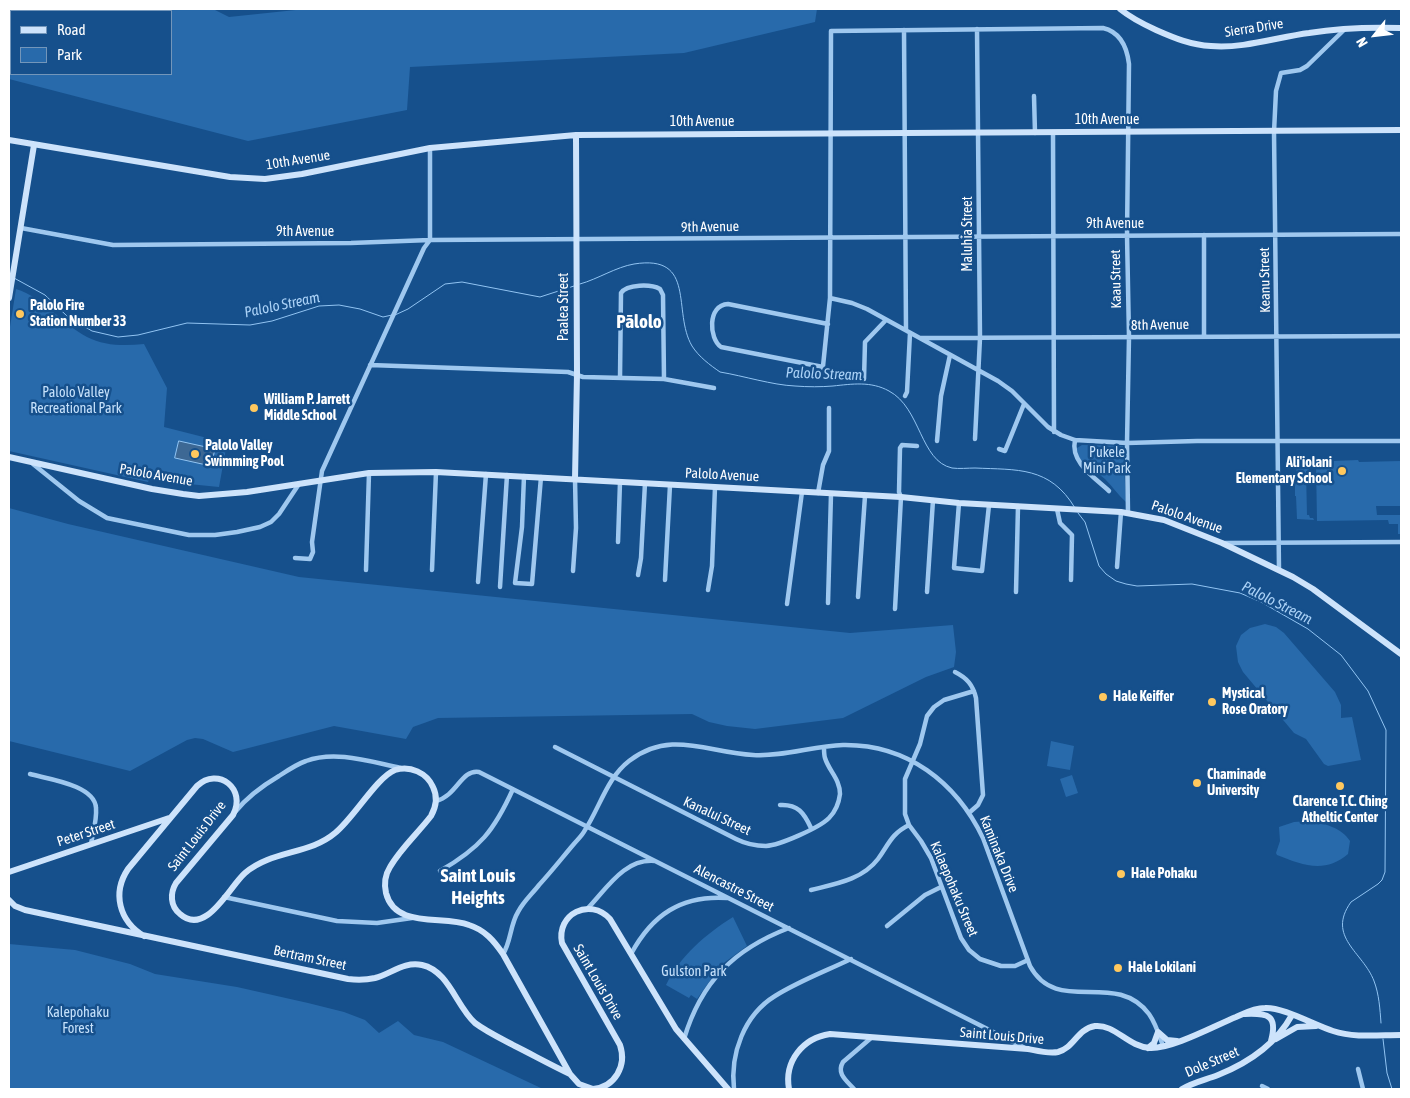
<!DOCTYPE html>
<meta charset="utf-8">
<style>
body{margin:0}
#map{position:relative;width:1410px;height:1098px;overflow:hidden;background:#16508c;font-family:"Asap Condensed",sans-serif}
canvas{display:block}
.frame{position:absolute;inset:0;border:10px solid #fff;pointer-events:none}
.legend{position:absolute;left:10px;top:10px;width:162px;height:65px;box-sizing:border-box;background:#16508c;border:1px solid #7396ba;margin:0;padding:6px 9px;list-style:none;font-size:15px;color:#fff}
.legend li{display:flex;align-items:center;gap:10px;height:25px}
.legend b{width:25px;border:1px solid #7396ba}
.north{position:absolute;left:1350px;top:10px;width:50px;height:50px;-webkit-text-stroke:4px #16508c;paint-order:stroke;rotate:241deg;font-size:14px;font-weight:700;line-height:20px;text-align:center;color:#fff}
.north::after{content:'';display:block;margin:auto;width:18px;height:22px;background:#fff;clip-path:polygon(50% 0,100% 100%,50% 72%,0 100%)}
</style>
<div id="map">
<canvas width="1410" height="1098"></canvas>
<div class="frame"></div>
<ul class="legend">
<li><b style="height:6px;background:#cde3fb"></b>Road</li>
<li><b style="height:14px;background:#286aab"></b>Park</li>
</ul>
<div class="north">N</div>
</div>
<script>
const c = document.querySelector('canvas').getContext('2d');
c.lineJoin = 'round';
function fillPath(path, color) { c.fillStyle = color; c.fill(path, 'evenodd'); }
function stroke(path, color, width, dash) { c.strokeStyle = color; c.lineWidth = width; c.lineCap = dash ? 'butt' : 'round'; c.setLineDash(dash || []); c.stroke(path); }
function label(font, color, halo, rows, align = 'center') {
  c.font = font + ' "Asap Condensed",sans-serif'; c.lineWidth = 5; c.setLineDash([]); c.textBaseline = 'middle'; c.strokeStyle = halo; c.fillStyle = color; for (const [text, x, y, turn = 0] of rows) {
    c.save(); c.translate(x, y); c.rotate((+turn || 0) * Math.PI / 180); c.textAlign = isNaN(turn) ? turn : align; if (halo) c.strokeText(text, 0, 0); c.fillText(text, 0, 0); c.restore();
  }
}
fillPath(new Path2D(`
 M9,9H213L229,17L305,9H817L815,22L684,53L410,67L407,110L248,141L9,79ZM11,11H171V74H11Z
 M16,289C44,298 61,323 87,337C104,346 125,346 144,344L167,388L164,427L227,443L219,487L149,480L148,482L9,451V333Z
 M1082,445L1123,446L1126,502C1118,495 1112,486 1105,479C1094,469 1078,466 1077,448Z
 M1296,458H1299V464H1313V468H1309V471H1306L1307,515H1309L1310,518H1313L1314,520L1297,519L1296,496H1295V483H1297Z
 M1358,460L1359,462L1401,461V506H1376L1377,515H1401V534H1398V524H1389L1388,520L1317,521L1316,464H1332L1333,461Z
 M9,508L68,524L299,577L850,633L953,625L956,652L954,667L926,677L843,718L755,729L727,726L709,722L692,714L438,718L413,727L406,739L334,726L233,752L203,739L195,738L187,740L130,771L9,741Z
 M1265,624L1276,627L1284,633L1335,692L1341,705V718L1352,717L1361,760L1328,766L1324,764L1306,739L1294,733L1243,672L1238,662L1236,646L1241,635L1250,628Z
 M1051,741L1074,746L1070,770L1047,766Z
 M1072,775L1078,793L1066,797L1060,779Z
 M1309,821C1324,823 1342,828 1350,841L1348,854C1325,874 1302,865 1277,855L1276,853L1280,841L1279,827L1294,822Z
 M733,917L747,946L721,965L697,999L691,995L689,998L666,985C680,956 706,934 733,917Z
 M9,944L75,950L130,964L155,974L237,987L308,1003L344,1012L365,1020L379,1033L398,1021L414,1035L443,1042L543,1089H9Z`), '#286aab');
const water = new Path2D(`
 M179,441L215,449L211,466L175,458Z`);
fillPath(water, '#3d6894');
stroke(water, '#92c4f2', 1);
stroke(new Path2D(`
 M14,278L45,295L68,317L92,331L118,337L138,335L187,323L250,325L272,321L319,306L339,305L360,309L383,317L392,315
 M580,284C598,279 616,267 634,264C697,254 672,312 692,346C699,357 710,365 720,372C744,376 772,385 795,386C808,387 821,387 833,386C852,384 871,381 889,391C921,408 920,461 952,468C959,469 968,468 975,468C1017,470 1050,466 1075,508
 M395,315L408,309L445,284L462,282L540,297L574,286
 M1078,513L1085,522L1099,566L1106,574L1116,581L1126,584L1137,586L1192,584L1240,593L1261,602L1308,629L1341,655L1368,691L1386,730L1385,872L1382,880L1378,884L1351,902C1326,937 1363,952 1374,981C1379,994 1380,1009 1381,1023
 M1383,1039L1387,1073L1392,1089`), '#92c4f2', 1);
stroke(new Path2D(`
 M904,30L906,330
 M1034,96L1035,133
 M1053,133L1054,432
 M21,228L113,245L351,243L430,240L1401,234
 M1204,235V336
 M830,298L852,303L867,309L998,381L1012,391L1048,427L1061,435L1075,440L1127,443L1197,441H1401
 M920,338L1401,336
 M370,365L568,372L583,377L664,379L714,388
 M823,367L721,347C709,339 707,305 728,304L828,324
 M822,376L830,298L831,31L1103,28C1120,32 1127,47 1129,64L1127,235L1129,337L1127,443L1128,513
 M620,378L621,293C627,284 651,284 660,289L663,295L664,379
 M864,379L865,342L886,320
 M905,396L907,392L910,333
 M975,439L980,338L977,29
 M1075,440C1070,462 1094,477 1109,491
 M937,441L941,396L950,355
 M999,449L1005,451L1024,404
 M33,464L79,501L107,518L189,535H215L237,532L260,527L271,522L279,514L299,484
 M524,476L522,527L515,583L532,584L541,477
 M818,493L823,465L829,451V408
 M959,503L954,568L982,571L989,505
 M1057,509L1060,523L1072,535L1071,580
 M618,542L620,482
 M1225,543L1401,542
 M295,558L310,559L313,552L312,542L322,471L424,248L430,240V148
 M1117,567L1121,512
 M366,570L369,473
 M432,570L436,472
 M1279,570L1274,132L1276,91L1281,73L1300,70L1307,66L1345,29
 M573,571L576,528L575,479
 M638,575L641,558L645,483
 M665,580L670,485
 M478,582L486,474
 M500,587L507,475
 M708,590L712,566L715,487
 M927,592L933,500
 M1016,592L1018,506
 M858,597L865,496
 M828,603L831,494
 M787,604L802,492
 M895,609L901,497L899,492L900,448L902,445L917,446
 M955,672C967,678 973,685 976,698L983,795L978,805L970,812
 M974,691L944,700L934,707L927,716L920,744L905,779V814L909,825L921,841L931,858L961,938L969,950L980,959L1001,966H1015L1028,960
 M555,747L736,839C746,844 755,846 766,846C780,845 819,828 829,818C836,811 839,802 840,794C840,779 829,771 825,758C824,755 824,751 824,747
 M30,774C48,779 95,785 96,808C97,820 93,832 91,844
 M436,801C457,796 461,769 479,772L1025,1048
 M780,805C798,804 804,813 811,828
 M235,812C248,796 262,786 279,776C288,770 297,764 306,761C336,750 371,762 401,768
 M440,871C480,848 494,831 513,789
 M811,890C835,884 862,880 878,859C889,844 891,834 909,825
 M224,897L337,921L377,923L412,918
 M588,908C607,888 625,858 655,861
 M887,926L925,895L941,887
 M503,954C511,942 510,925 518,912C523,902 532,894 539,885C551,872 562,858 573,845C577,840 582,836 585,830C600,807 607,778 629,761C671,729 708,753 753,755C783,757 813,746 843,745C907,744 956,782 983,838L1030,966C1057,1016 1115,969 1149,1014C1156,1024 1159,1035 1163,1046
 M631,954C652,915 681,895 727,898
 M684,1039C701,982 734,949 789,928
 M1358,1069L1363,1089
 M1262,1086L1268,1089
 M734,1089C730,1054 744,1015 775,996C799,981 826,971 851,959
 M854,1089C847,1081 836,1074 843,1062L871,1038`), '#9fc8ef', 4.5);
stroke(new Path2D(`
 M1120,9C1131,18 1143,24 1156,30C1174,38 1191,45 1211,46C1242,49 1278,37 1309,33C1340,28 1370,27 1401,28
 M9,140L230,177L265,179L302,174L430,148L576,135L1401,130
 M9,298L34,145
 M9,457L152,489L183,494L199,496L247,492L369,473L436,472L901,497L959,503L1121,512L1164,520L1222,543L1293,577L1313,589L1401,654
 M575,479L577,374L576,135
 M9,872L169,818
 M9,900L15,906L25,910L348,979C357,980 366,980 375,978C391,974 404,961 422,965C449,971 456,1006 475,1023C487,1032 502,1039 515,1046C533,1055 551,1065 570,1074
 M144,936C119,921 112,893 128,869L197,786C218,766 247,789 233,815L176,883C170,893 170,906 180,914C206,937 229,887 245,873C272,850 309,855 335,833C353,819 377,777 395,770C410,765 427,773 433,787C438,797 436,807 431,816C418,833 401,848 390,867C385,875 384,884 386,893C395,929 443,915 469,925C485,930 494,941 503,954L570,1074L579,1084L593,1089
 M1245,1014C1268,1013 1278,1015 1271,1041
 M1276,1039L1297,1027L1316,1026
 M1148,1048L1154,1043L1158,1032L1167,1040L1177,1041
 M593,1089C615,1087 627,1066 620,1045L562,943C556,914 590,897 610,919L676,1029L728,1089
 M789,1089C784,1061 803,1038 830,1034L1028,1049C1038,1051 1049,1054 1058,1052C1074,1048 1077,1029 1095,1026C1115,1024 1128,1047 1150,1048C1172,1049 1214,1026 1236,1017C1245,1013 1254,1008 1265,1008C1283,1007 1314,1025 1333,1031C1354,1038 1379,1035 1401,1035
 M1182,1089C1194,1082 1205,1080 1218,1075C1248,1063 1276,1044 1292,1015`), '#cde3fb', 6);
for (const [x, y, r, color] of [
 [20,314,5,"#ffc85e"],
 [254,408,5,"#ffc85e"],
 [195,454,5,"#ffc85e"],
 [1342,471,5,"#ffc85e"],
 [1103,697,5,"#ffc85e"],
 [1212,702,5,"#ffc85e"],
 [1197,783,5,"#ffc85e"],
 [1340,786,5,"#ffc85e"],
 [1121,874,5,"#ffc85e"],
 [1118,968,5,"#ffc85e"]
]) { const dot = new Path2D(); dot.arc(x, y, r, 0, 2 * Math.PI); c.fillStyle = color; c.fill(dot); stroke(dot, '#16508c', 2); }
label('14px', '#fff', '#16508c', [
 ["Sierra Drive",1254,28,-9],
 ["10th Avenue",1107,120],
 ["10th Avenue",702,122],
 ["10th Avenue",298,160,-9],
 ["9th Avenue",1115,224],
 ["9th Avenue",710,227,-1],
 ["9th Avenue",305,232],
 ["Maluhia Street",968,234,-90],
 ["Kaau Street",1116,279,-91],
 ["Keanu Street",1265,280,-91],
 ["Paalea Street",564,307,-90],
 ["8th Avenue",1160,325,-1],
 ["Palolo Avenue",156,475,10],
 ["Palolo Avenue",722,475,3],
 ["Palolo Avenue",1187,517,19],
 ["Kanalui Street",717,816,25],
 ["Peter Street",86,833,-18],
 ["Saint Louis Drive",197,836,-52],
 ["Kaminaka Drive",999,854,68],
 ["Alencastre Street",734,888,27],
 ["Kalaepohaku Street",954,889,67],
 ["Bertram Street",310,958,12],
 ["Saint Louis Drive",598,982,60],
 ["Saint Louis Drive",1002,1036,5],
 ["Dole Street",1212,1062,-23]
]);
label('bold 14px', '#fff', '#16508c', [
 ["Palolo Fire",30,306],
 ["Station Number 33",30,322],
 ["William P. Jarrett",264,400],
 ["Middle School",264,416],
 ["Palolo Valley",205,446],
 ["Swimming Pool",205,462],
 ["Ali'iolani",1332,463,"right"],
 ["Elementary School",1332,479,"right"],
 ["Mystical",1222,694],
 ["Rose Oratory",1222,710],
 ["Hale Keiffer",1113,697],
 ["Chaminade",1207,775],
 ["University",1207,791],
 ["Clarence T.C. Ching",1340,802,"center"],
 ["Atheltic Center",1340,818,"center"],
 ["Hale Pohaku",1131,874],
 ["Hale Lokilani",1128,968]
], 'left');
label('14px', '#c6e1fb', '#16508c', [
 ["Palolo Valley",76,393],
 ["Recreational Park",76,409],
 ["Pukele",1107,453],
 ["Mini Park",1107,469],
 ["Gulston Park",694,972],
 ["Kalepohaku",78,1013],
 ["Forest",78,1029]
]);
label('italic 15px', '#abd2f7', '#16508c', [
 ["Palolo Stream",282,305,-12],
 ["Palolo Stream",824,374,2],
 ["Palolo Stream",1277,603,27]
]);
label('bold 19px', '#fff', '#16508c', [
 ["Pālolo",639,322],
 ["Saint Louis",478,876],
 ["Heights",478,898]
]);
</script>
